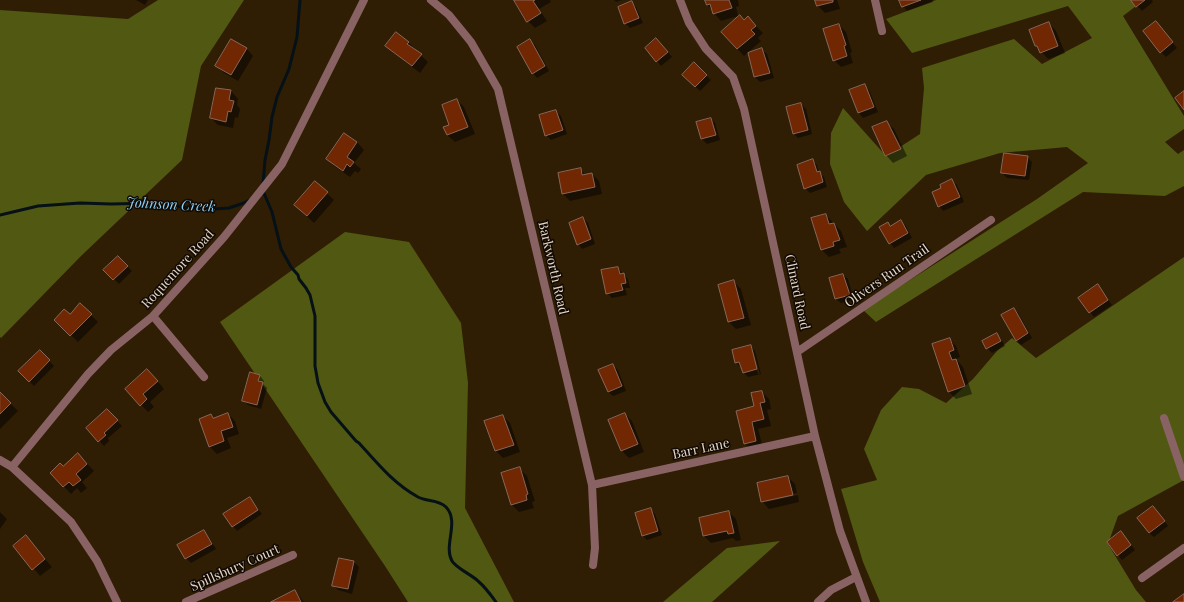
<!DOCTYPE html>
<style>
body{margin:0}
canvas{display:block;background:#2f1d04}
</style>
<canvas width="1184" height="602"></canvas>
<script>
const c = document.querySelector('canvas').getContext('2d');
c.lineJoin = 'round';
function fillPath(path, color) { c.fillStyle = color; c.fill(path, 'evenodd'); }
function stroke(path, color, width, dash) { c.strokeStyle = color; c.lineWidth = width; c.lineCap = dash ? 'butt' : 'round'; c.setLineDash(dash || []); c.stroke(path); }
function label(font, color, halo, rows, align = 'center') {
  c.font = font + ' "Playfair Display",serif'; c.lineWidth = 3; c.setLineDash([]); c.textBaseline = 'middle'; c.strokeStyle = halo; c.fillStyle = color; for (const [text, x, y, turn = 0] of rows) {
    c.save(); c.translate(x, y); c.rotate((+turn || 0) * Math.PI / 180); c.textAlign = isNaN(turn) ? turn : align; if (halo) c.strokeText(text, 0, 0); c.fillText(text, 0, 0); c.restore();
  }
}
fillPath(new Path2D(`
 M158,0H244L201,66L182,160L81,256L1,338L0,337V10L128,19Z
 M936,0H1144L1123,16L1184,116V129L1165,142L1178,154L1184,150V186L1165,196L1083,192L876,322L863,310L1037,199L1088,163L1067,147L1000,153L926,175L867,231L844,202L830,164L831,133L843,108L886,156L920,134L924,88L922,68L1014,39L1042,64L1092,38L1068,6L912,53L886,19Z
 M345,232L409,242L461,323L468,383L465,508L514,602H408L385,566L220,322Z
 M1184,257V480L1118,516L1108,544L1136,590L1146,602H880L863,562L841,489L877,480L864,449L881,410L902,387L919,389L946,403L973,379L997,351L1012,338L1036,358Z
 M780,541L712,602H663L727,548Z`), '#515811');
fillPath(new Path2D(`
 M136,0H148L145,5Z
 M515,0H550L551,2L539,9L547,21L535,28L528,21Z
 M614,0H622L616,2Z
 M706,0H738L739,6L736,7L738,16L721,21L714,13L713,10L707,5Z
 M816,0H837L840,9L825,13L818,6Z
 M900,0H932L933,2L907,11L903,6Z
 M1132,0H1152L1153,2L1142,11Z
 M632,2L636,7L643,23L630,28L625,23Z
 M748,18L763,33L758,38L761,41L744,56L722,32Z
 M1156,22L1177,48L1166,57L1161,52Z
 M1049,23L1056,31L1065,53L1048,59L1036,46Z
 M839,25L846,32L852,52L850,53L853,63L841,67L834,60Z
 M530,41L535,45L549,71L537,78L533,73Z
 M408,42L415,49V50L428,62L420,73L394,53L387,46Z
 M661,44L672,57L661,66L657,61Z
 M246,48L253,56L238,81L224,73L217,66Z
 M762,50L767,54L774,78L760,82L755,77L749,53Z
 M694,64L711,80L700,91L683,75Z
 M864,85L869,90L878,112L863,118L859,113L850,90Z
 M231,91L238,99L237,105L240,109L238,118L235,117L233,128L218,125L211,118Z
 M457,100L464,107L475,134L455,142L447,135Z
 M801,104L806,109L812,134L798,138L794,134Z
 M556,111L561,116L567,134L551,140L546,135Z
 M711,119L715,123L720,140L707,144L702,139L697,123Z
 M886,122L894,129L907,156L893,163L886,155Z
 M357,142L364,150L354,163L361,169L358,173L355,171L350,177L334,166L327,159Z
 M1027,157L1032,162L1029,180L1007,178L1002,173Z
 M813,160L817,165L819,172L824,177L827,187L810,193L805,188Z
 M580,169L586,175L592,174L599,181L602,194L570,201L563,194Z
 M952,181L957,185L964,202L943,211L939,206L942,189Z
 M315,182L334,200L314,223L302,212Z
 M826,215L841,231L847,247L839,249L841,253L829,257L822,250Z
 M583,218L588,223L595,244L582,249L578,244Z
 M901,222L906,226L912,238L894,248L890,243L888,223L892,227Z
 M118,257L132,271L119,284L105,270Z
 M618,268L628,279L630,288H625L627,295L612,298L607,293Z
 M843,275L848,279L854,300L841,303L836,299L830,279Z
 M734,282L741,289L751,325L736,329L729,322Z
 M1098,286L1112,305L1094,317L1090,312Z
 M80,304L98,322L78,342L55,320L70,315Z
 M1014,309L1018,313L1032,338L1021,345L1016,340Z
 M996,334L1001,339L1005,346L992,353L987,348L984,341Z
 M949,339L956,346L960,357L956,359L963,367L972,394L956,399L949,392L933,345Z
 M751,346L755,351L761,374L748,377L744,373L742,367H740L736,362ZM751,350H753L760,374H758Z
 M40,351L54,366L34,386L19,371Z
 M613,365L618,370L626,391L613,396L608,392Z
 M260,376L264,381L263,384L267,388L261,409L248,405L243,400Z
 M154,377L164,389L150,402L154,407L148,412L126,389Z
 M762,392L769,399L771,409L767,410L771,426L758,429L763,448L752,451L745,444L755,407Z
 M0,393L18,411L0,429Z
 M107,410L122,426L108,438L109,441L104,446L87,428Z
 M228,414L235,421L239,434L227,438L231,448L217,454L209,446L211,415L214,419Z
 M625,414L632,421L644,452L629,458L622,451L609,421Z
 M503,416L510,423L520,452L503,458L496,451L486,422Z
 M78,454L94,471L82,482L87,488L81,493L77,488L71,494L51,473L63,468Z
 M520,469L527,476L535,501L532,502L534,508L519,512L512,505L503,474Z
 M788,477L795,484L797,493L766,500V502L798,495L799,502L769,509L762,501Z
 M249,498L262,514L237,531L233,526Z
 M650,509L655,514L662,535L647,540L642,535Z
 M0,512L7,519L0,529Z
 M729,512L736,519L741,540L736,541L733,538L711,543L704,536Z
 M1158,512L1168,526L1154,537L1149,533Z
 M204,531L208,536L216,549L191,563L186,558Z
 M1121,532L1135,550L1122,560L1118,555Z
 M26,537L52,567L40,576L15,546Z
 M340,559L354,562L359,567L352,594L338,590L334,586Z
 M295,591L304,602H273Z`), '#0007');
stroke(new Path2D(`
 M263,184L265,160L269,140L272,117L277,97L289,69L297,37L300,0
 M263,191L272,212L281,249L291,267L298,275L299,279L306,288L310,295L315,316V366L318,383L325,402L331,412L356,441L359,443C377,463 394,484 418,497C427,502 438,499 446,507C460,522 443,545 452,561C456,568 472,575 478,581C485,587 491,595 496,602
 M0,215L38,206L80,203L111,204L156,203L183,207L215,209L229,208L244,203L251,199`), '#051117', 3);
const building = new Path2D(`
 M514,0H535L533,1L541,13L527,22Z
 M705,0H729L732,8L713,14L710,4L707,5Z
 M815,0H833V2L817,6Z
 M899,0H921L902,7Z
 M1131,0H1145L1136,7Z
 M632,1L639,18L624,24L618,7Z
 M740,15L744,20L748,16L756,26L751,30L755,34L737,49L721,32Z
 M1156,21L1173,42L1160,53L1143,31Z
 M1049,22L1058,46L1040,53L1037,46H1035L1029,30Z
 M839,24L846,45L844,46L847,56L833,61L823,29Z
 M396,32L409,42L407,44L422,54L412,66L385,46Z
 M656,38L668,52L656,62L645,48Z
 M231,39L247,48L231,75L215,66Z
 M530,39L545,66L532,74L517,47Z
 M762,48L770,73L754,77L748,53Z
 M694,62L707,75L695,87L682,75Z
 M865,84L874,107L858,113L849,90Z
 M216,88L231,90L229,100L234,101L231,112L228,111L226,122L210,118Z
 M1184,91V110L1175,98Z
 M457,99L468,127L447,135L443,127L449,125L442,105Z
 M801,103L808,130L793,134L786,107Z
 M556,110L563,130L545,136L539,115Z
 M711,118L716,135L701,139L696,122Z
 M887,121L901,149L885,156L872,127Z
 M344,133L357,142L347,157L354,162L350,167L347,164L343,171L326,159Z
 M1004,153L1028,156L1025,176L1001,173Z
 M813,159L817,172L820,171L823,182L804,189L797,165Z
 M581,168L582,175L592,173L595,187L562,194L558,173Z
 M952,179L960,197L938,207L932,192L941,188L940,185Z
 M315,181L328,192L307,216L294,205Z
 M826,214L829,224L834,223L840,240L833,242L834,246L821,250L811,218Z
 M583,217L591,239L577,245L569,223Z
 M901,220L908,233L889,244L879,227L888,222L890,226Z
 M118,256L128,266L113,280L103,270Z
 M618,267L620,274L624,273L626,283L621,284L623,290L606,294L601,270Z
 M843,274L850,295L835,299L829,278Z
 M734,280L744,318L728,322L718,285Z
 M1098,284L1108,300L1089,313L1078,298Z
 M80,303L92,314L70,336L54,320L64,309L70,314Z
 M1014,308L1028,333L1016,341L1001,315Z
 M997,333L1001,341L986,349L982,341Z
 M950,338L954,350L949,352L952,360L956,359L965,386L948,392L932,344Z
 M751,345L757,369L743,373L739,362L735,363L732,350Z
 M40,350L50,360L29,382L18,371Z
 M613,364L622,386L608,392L598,370Z
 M147,369L158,381L143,394L147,399L140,406L125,389Z
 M250,372L260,375L258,381L263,382L257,405L242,401Z
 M762,391L765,402L760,403L764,419L752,422L756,441L744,444L736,411L754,406L751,393Z
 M0,392L11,403L0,414Z
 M107,409L118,420L104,433L106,435L98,442L86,428Z
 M228,413L233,427L221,431L224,441L209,447L199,419L211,414L213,418Z
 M625,413L638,444L621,451L608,420Z
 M503,415L514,445L495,451L484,421Z
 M78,453L87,464L76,474L81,480L73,486L69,482L63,487L50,473L60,463L63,466Z
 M520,467L528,494L526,495L527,500L511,505L501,473Z
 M788,476L793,495L761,502L757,483Z
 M250,497L258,510L232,527L223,514Z
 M1153,506L1165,521L1149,533L1137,518Z
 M651,508L658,531L642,536L635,513Z
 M729,511L734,533L728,534L727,531L703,536L699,518Z
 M204,530L212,544L185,559L177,545Z
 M1121,531L1131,545L1117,556L1107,542Z
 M26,535L45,559L32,570L13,546Z
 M339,558L354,561L348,589L332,586Z
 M295,590L301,602H271Z
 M1184,594V602H1173Z`);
fillPath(building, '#712701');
stroke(building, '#886659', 1);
stroke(new Path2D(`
 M431,0L449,15L471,42L498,89L592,485L595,548L593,565
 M680,0L689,23L706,49L733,77L744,109L815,436L840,531L866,602
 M875,0L882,31
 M153,316L204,377
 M797,352L991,220
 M1164,418L1184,477
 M0,460L12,467L71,522L97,561L117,602
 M12,467L88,374L111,350L153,316L224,237L282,164L364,0
 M592,485L815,436
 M1142,578L1184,548
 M186,602L293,555
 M818,602L831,590L856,577`), '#896264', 8);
label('13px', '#e3d7c8', '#110902', [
 ["Barkworth Road",553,268,77],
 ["Roquemore Road",178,269,-48],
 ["Olivers Run Trail",887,276,-35],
 ["Clinard Road",797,292,78],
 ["Barr Lane",701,449,-12],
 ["Spillsbury Court",235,568,-24]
]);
label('italic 14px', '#8bcff4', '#110902', [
 ["Johnson Creek",171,205,3]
]);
</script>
